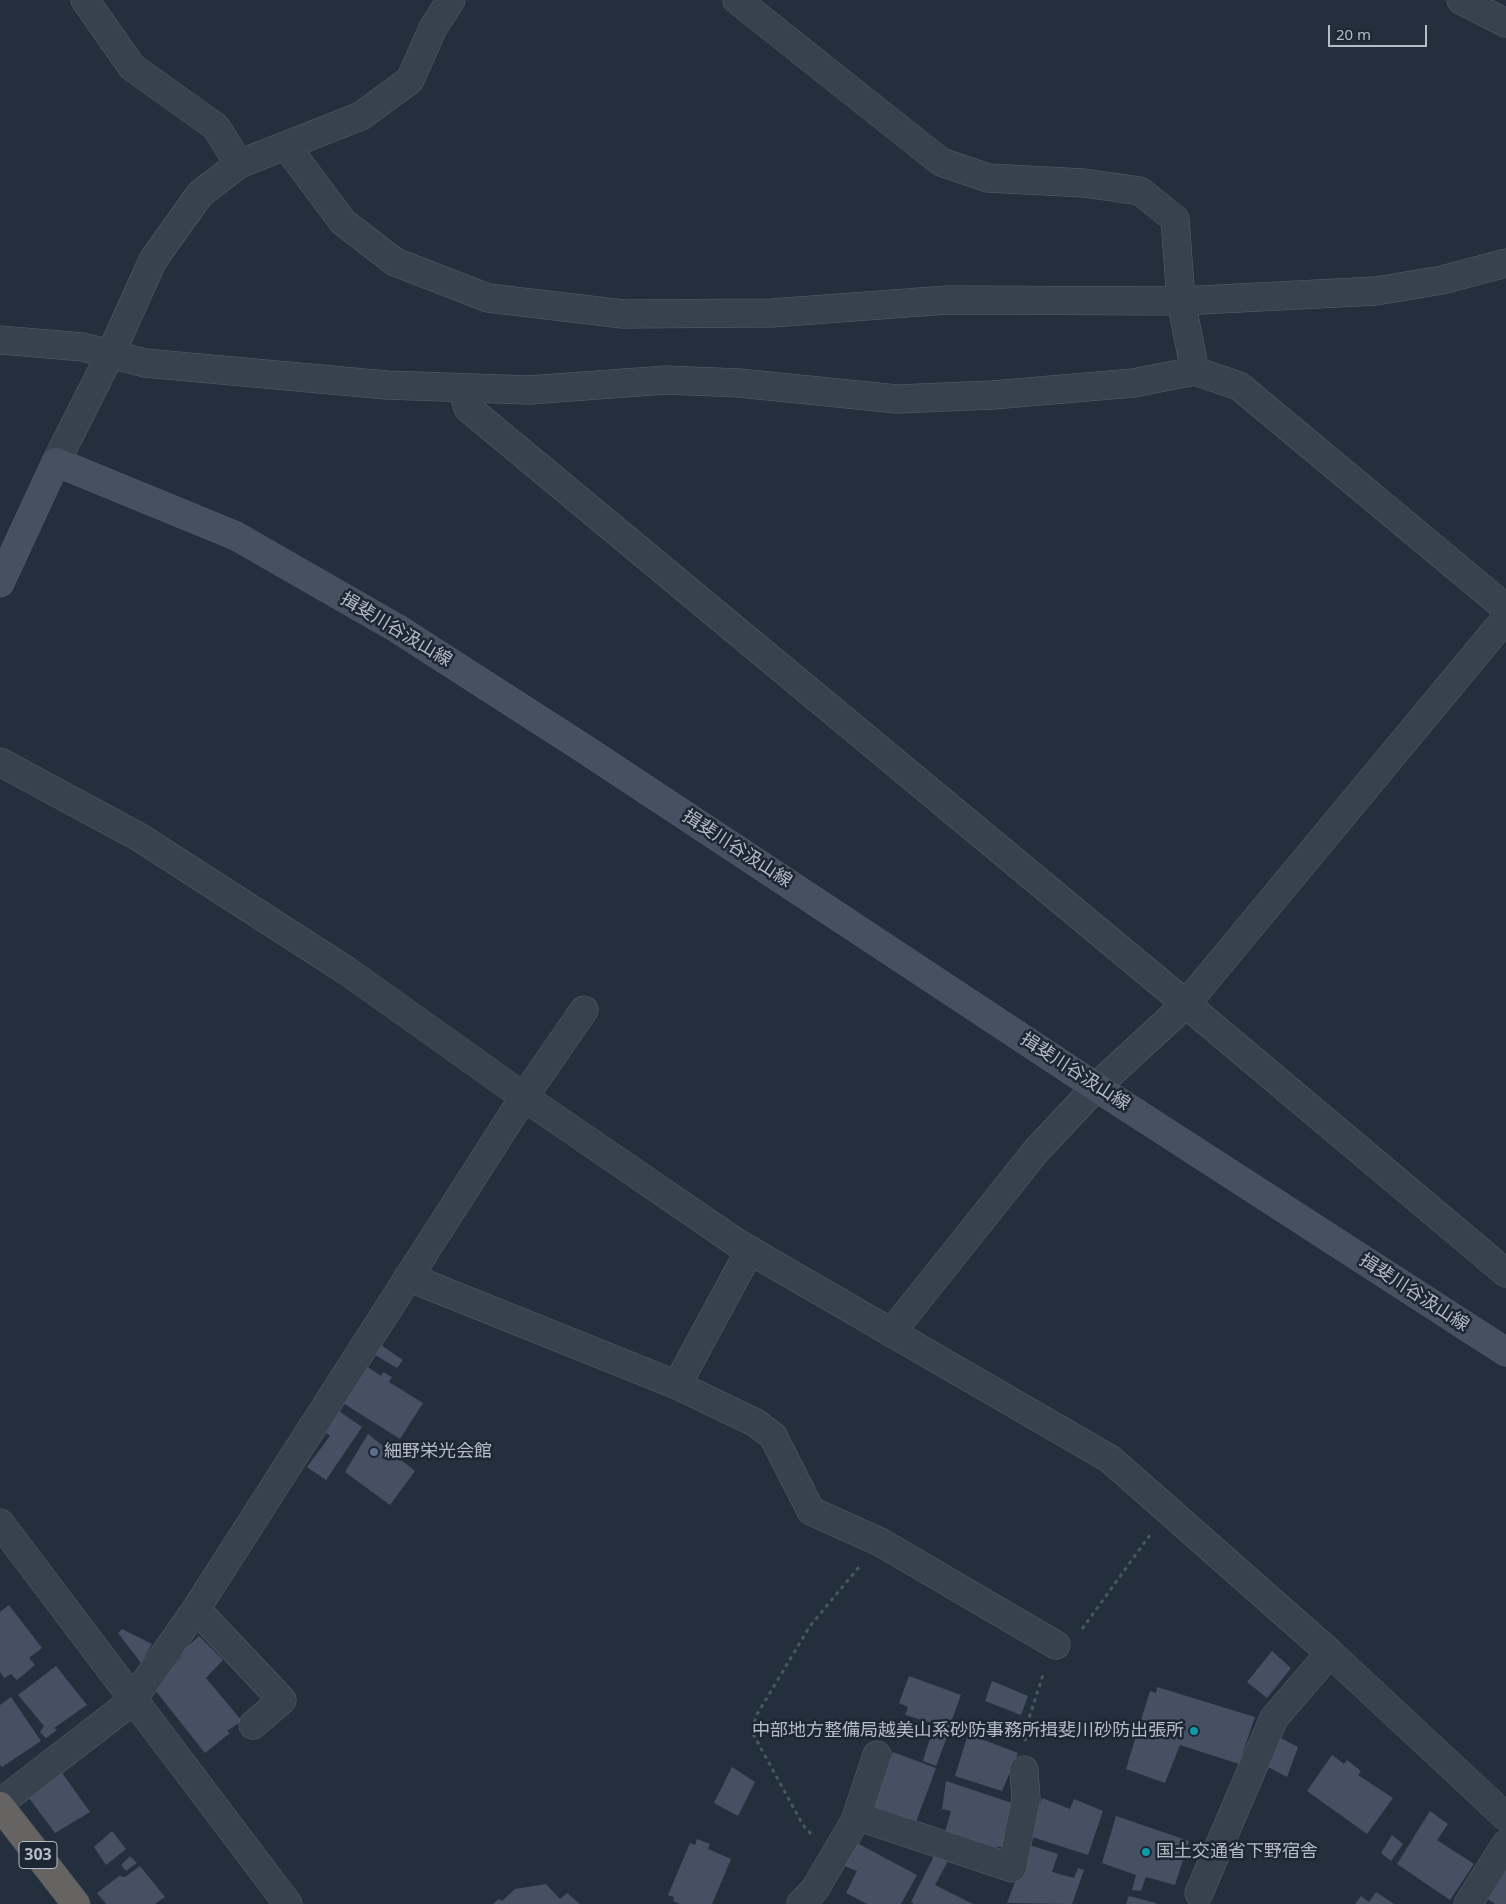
<!DOCTYPE html>
<meta charset="utf-8">
<style>
body{margin:0}
#map{position:relative;width:1506px;height:1904px;overflow:hidden;background:#242f3e;font-family:"Noto Sans",sans-serif}
canvas{display:block}
.scale{position:absolute;left:1328px;top:25px;width:99px;height:22px;box-sizing:border-box;border:2px solid #b4bcc9;border-top:0;padding-left:6px;font-size:15px;line-height:18px;white-space:nowrap;color:#b4bcc9;-webkit-text-stroke:4px #1d2633;paint-order:stroke}
</style>
<div id="map">
<canvas width="1506" height="1904"></canvas>
<div class="scale">20 m</div>
</div>
<script>
const c = document.querySelector('canvas').getContext('2d');
c.lineJoin = 'round';
function fillPath(path, color) { c.fillStyle = color; c.fill(path, 'evenodd'); }
function stroke(path, color, width, dash) { c.strokeStyle = color; c.lineWidth = width; c.lineCap = dash ? 'butt' : 'round'; c.setLineDash(dash || []); c.stroke(path); }
function label(font, color, halo, rows, align = 'center') {
  c.font = font + ' "Noto Sans","Noto Sans JP",sans-serif'; c.lineWidth = 5; c.setLineDash([]); c.textBaseline = 'middle'; c.strokeStyle = halo; c.fillStyle = color; for (const [text, x, y, turn = 0] of rows) {
    c.save(); c.translate(x, y); c.rotate((+turn || 0) * Math.PI / 180); c.textAlign = isNaN(turn) ? turn : align; if (halo) c.strokeText(text, 0, 0); c.fillText(text, 0, 0); c.restore();
  }
}
fillPath(new Path2D(`
 M381,1345L403,1360L397,1368L375,1355Z
 M365,1365L381,1376L383,1372L392,1377L389,1382L423,1403L400,1439L343,1403Z
 M336,1409L362,1427L326,1480L307,1467L330,1436L323,1430Z
 M368,1434L415,1471L390,1505L345,1472Z
 M9,1605L42,1648L29,1658L35,1665L17,1680L11,1674L4,1678L0,1672V1612Z
 M122,1629L152,1644L141,1663L118,1633Z
 M199,1636L223,1660L206,1678L242,1721L227,1731L230,1733L205,1753L155,1690L181,1657L179,1654Z
 M1272,1651L1291,1668L1267,1698L1247,1682Z
 M56,1666L87,1705L54,1728L57,1730L46,1738L40,1732L44,1726L18,1695Z
 M909,1676L961,1695L949,1728L905,1715L908,1707L899,1703Z
 M992,1681L1028,1696L1021,1715L985,1701Z
 M1157,1687L1255,1717L1239,1764L1180,1745L1165,1783L1126,1769L1150,1691L1156,1693Z
 M11,1697L41,1741L2,1767L0,1765V1705Z
 M934,1725L950,1729L936,1766L923,1761Z
 M968,1734L1018,1753L1002,1791L955,1776Z
 M1281,1738L1298,1747L1287,1777L1268,1767Z
 M893,1752L936,1768L916,1822L873,1808Z
 M1332,1755L1344,1764L1347,1760L1361,1771L1358,1775L1393,1798L1367,1834L1307,1791Z
 M732,1767L755,1782L738,1816L714,1803Z
 M60,1770L90,1812L55,1833L26,1794Z
 M946,1781L1015,1804L1004,1831L1008,1833L1005,1847H993L945,1832L951,1811L942,1809Z
 M1042,1798L1070,1809L1074,1799L1103,1811L1088,1855L1029,1836Z
 M1430,1811L1448,1824L1437,1840L1474,1864L1450,1900L1397,1864Z
 M1116,1816L1189,1841L1175,1885L1146,1877L1141,1891L1132,1890L1136,1875L1102,1863Z
 M112,1831L126,1849L106,1865L94,1847Z
 M1392,1835L1403,1844L1391,1861L1381,1853Z
 M697,1839L710,1844L708,1849L731,1859L712,1904H680L673,1901L674,1897L668,1895L690,1843L695,1845Z
 M855,1842L917,1875L901,1904H867L846,1893L857,1871L842,1865Z
 M1029,1845L1058,1854L1052,1872L1074,1878L1078,1868L1084,1870L1072,1904L1007,1903Z
 M935,1854L948,1861L935,1885L973,1904H914L911,1902Z
 M130,1856L137,1863L126,1871L121,1865Z
 M140,1866L165,1897L155,1904H106L97,1893L119,1876L125,1877Z
 M1506,1871V1904H1495L1488,1899Z
 M546,1884L560,1899L567,1893L580,1904H493L499,1899L502,1901L515,1889Z
 M1376,1892L1394,1904H1355L1361,1896L1369,1902Z
 M1129,1896L1156,1903V1904H1126Z`), '#455162');
const minor = new Path2D(`
 M85,0L132,67L216,127L239,164
 M737,0L941,162L988,178L1084,183L1140,191L1175,219L1181,301L1195,371L1239,386L1506,608
 M1461,0L1506,23
 M287,147L343,222L395,262L488,298L623,314L772,313L947,300L1181,301L1376,291L1442,280L1506,263
 M0,340L83,347L145,363L386,385L529,390L666,380L739,383L897,399L993,395L1133,383L1195,371
 M462,388L468,408L1186,1004L1506,1273
 M56,462L111,353L153,260L200,194L239,164L361,116L410,80L433,28L451,0
 M0,762L139,837L347,971L524,1097L737,1243L1110,1459L1330,1653L1506,1817
 M408,1277L677,1385L750,1250
 M891,1333L1036,1151L1096,1087L1186,1004L1506,618
 M677,1385L756,1423L773,1436L811,1511L880,1542L1056,1645
 M196,1609L282,1700L253,1725
 M0,1803L131,1702L196,1609L524,1097L584,1010
 M857,1816L1012,1868L1026,1799L1024,1770
 M1199,1893L1274,1718L1330,1653
 M801,1904L815,1889L855,1821L877,1755
 M1468,1904L1506,1844`);
const tertiary = new Path2D(`
 M0,1523L288,1904`);
const secondary = new Path2D(`
 M0,583L56,462L236,536L398,629L583,748L1096,1087L1506,1352`);
const trunk = new Path2D(`
 M0,1806L76,1904`);
stroke(minor, '#565f6c', 29);
stroke(tertiary, '#565f6c', 29);
stroke(secondary, '#565f6c', 29);
stroke(trunk, '#434c59', 29);
stroke(new Path2D(`
 M1082,1629L1150,1535
 M1025,1741L1029,1718L1044,1672
 M811,1834L803,1825L752,1732L756,1716L810,1626L859,1567`), '#44595c', 3, [4, 4]);
stroke(minor, '#38414e', 28);
stroke(tertiary, '#38414e', 28);
stroke(secondary, '#465061', 28);
stroke(trunk, '#656462', 28);
for (const [x, y, r, color] of [
 [374,1452,5,"#5c6f8a"],
 [1194,1731,5,"#0f9aa8"],
 [1146,1852,5,"#0f9aa8"]
]) { const dot = new Path2D(); dot.arc(x, y, r, 0, 2 * Math.PI); c.fillStyle = color; c.fill(dot); stroke(dot, '#1d2633', 2); }
for (const [x, y, w] of [
 [38,1855,38]
]) { const box = new Path2D(); box.roundRect(x - w / 2, y - 13.5, w, 27, 4); c.fillStyle = '#1d2633'; c.fill(box); stroke(box, '#b4bcc9', 1); }
label('bold 16px', '#b4bcc9', null, [
 ["303",38,1855]
]);
label('18px', '#b4bcc9', '#1d2633', [
 ["揖斐川谷汲山線",396,630,31],
 ["揖斐川谷汲山線",737,849,33],
 ["揖斐川谷汲山線",1075,1072,33],
 ["揖斐川谷汲山線",1414,1293,33]
]);
label('18px', '#b4bcc9', '#1d2633', [
 ["細野栄光会館",384,1452],
 ["中部地方整備局越美山系砂防事務所揖斐川砂防出張所",1184,1731,"right"],
 ["国土交通省下野宿舎",1156,1852]
], 'left');
</script>
